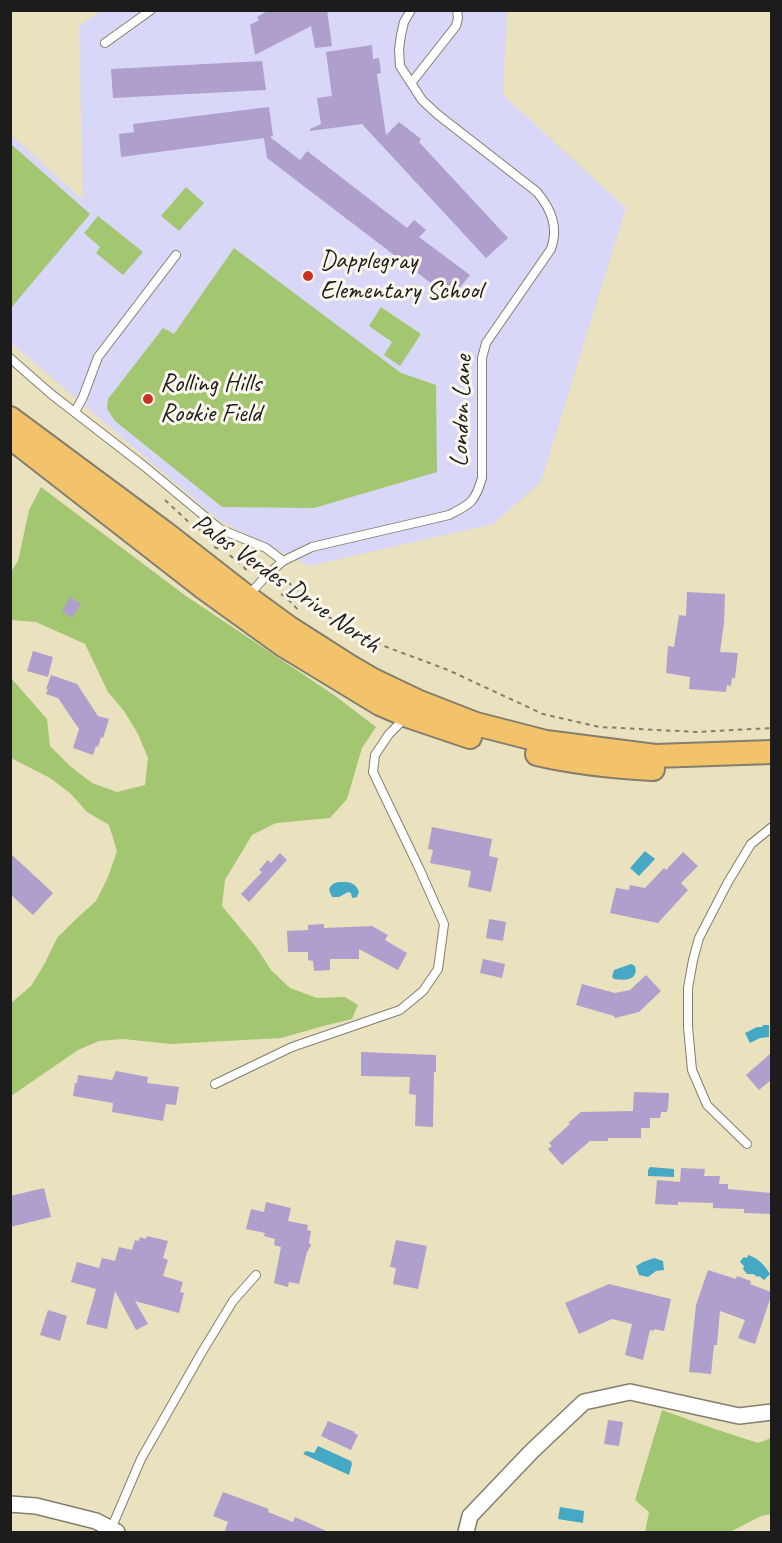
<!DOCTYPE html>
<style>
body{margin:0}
#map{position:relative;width:782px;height:1543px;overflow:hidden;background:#eae1bf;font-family:Caveat,sans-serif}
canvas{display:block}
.frame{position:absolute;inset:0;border:12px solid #1c1c1c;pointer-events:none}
</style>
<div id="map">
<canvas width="782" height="1543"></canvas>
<div class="frame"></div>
</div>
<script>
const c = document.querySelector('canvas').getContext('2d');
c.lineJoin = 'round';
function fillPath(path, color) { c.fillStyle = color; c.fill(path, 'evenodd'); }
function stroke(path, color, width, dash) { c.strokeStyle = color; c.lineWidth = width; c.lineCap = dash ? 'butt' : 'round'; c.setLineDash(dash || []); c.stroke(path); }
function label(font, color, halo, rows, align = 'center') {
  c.font = font + ' Caveat,sans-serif'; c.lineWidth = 6; c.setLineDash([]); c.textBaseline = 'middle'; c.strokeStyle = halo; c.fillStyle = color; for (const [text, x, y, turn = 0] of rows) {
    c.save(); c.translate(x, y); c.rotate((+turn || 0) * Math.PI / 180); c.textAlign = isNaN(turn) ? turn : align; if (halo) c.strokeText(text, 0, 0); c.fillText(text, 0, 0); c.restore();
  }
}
fillPath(new Path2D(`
 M101,11H504L507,13L503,95L626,208L541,482L493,524L309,566L220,521L11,343L10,134L83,200L79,26Z`), '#d8d7f8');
fillPath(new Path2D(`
 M11,144L90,214L11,308Z
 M186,187L204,203L179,231L161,216Z
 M98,216L143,252L123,275L96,253L100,247L84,233Z
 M234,248L401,373L436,385L437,472L314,508L222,507L115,421L107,409L108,399L163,328L174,334Z
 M381,307L421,334L400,366L384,355L392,342L369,326Z
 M41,487L186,596L334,695L376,727L362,748L347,799L330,818L276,823L252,835L225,880L222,906L256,947L271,970L290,988L317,998L345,997L358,1005L352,1019L327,1025L281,1038L171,1044L123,1039L99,1041L78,1050L11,1096V1003L31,986L45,963L57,938L76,919L96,901L108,877L117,851L109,825L87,812L70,793L50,778L11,758V678L47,719L50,746L70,766L92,783L117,792L145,785L148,758L138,734L124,711L108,692L85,644L36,622L11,620L10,573L18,561L29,510Z
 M662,1410L712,1428L758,1443L771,1438V1514L761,1516L730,1532H645L649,1512L635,1500Z`), '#a3c771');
fillPath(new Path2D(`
 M645,851L655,859L639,876L630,868Z
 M342,882C350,882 356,883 359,892L357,897L352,898L351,893L348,892L339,897H332L329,890C331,883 336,882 342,882Z
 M631,964L635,966C639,980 625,981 614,979L612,977L614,970Z
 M763,1025H769V1037L760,1038L750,1043L745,1033L757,1027H762Z
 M650,1167L674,1169V1177L648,1176V1170Z
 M748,1255C758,1258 764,1264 770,1274L764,1280L759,1276L758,1277L753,1274H747L743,1269L744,1266L740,1262L741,1260L744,1257L747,1258Z
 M654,1258L663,1261L664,1270L656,1271L648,1277L639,1275L636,1266L643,1262Z
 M318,1446L351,1461L352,1464L349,1475L303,1454L306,1451L314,1453Z
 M560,1507L584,1511L583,1523L558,1519Z`), '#45a8c5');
fillPath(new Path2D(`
 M269,10H327L332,46L315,48L311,26L255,55L250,25L259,20L257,17Z
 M372,45L373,59L379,58L381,73L377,74L386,135L399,122L421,139L419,142L508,238L486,258L362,124L310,131V129L321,124L317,98L332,96L326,52Z
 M262,61L266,90L113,98L111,69Z
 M269,107L273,136L270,137L300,160L307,151L407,228L414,220L426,230L419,237L470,275L458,290L460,291L453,300L267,158L264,138L121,157L119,134L134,132L133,124Z
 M687,592L725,594L724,623L720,652L738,653L735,678H732L731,686L727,685L726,692L689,689L690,677L666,673L668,646L674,647L679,615L686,616Z
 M70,597L81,604L72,618L62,611Z
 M33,651L53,657L48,677L27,671Z
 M51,675L77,684L98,716L109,719L103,738L101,737L98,747L96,746L93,755L73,748L79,729L58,698L46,694L48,689H46Z
 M432,827L492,839L489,856L498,858L491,892L468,887L471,871L430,863L433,850L428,849Z
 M683,852L698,866L681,883L688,890L658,923L610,913L616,888L629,890L630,885L645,888L664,868L666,870Z
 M10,853L53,893L33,915L10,894Z
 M280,853L287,860L249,902L241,894L262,872L259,870L268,860L271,863Z
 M489,919L506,922L503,941L486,938Z
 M324,924V928L372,926L388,935L385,940L407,953L398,970L359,949V959H330V970L314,971L313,961L308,960V952H288L287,931L308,930V925Z
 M483,959L505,964L502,978L480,973Z
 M646,975L661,991L639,1012L615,1018L614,1016L576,1005L582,984L615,993L630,990Z
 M361,1052L436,1055V1072H434L433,1127L415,1126L416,1095L409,1094L410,1077L361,1076Z
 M771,1053V1080L759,1090L746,1075Z
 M116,1071L148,1077L147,1083L179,1087L176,1105L166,1104L163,1121L112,1112L113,1103L73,1096L75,1083H77L78,1075L112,1080Z
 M634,1092L669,1093L668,1109H667V1112H661L660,1118H650V1128H641V1138H608V1141H590L562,1165L548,1149L552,1146L549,1143L570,1124L568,1123L581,1112L633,1111Z
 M681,1168L705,1169L704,1176H720L719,1184H728V1189L771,1193V1214L744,1213V1209L713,1208V1203L678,1202V1205L655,1204L657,1180L680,1182Z
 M44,1188L51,1217L10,1227V1196Z
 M266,1202L291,1208L288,1221L308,1225L307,1230L311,1231L309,1243L311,1245L307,1252L299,1284L289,1282L288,1287L274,1283L281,1247L274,1245L275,1239L264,1236L265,1233L246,1229L251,1209L264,1212Z
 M147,1236L168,1241L163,1258L168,1260L163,1276L183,1282L180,1292L184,1293L179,1313L135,1301L148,1324L136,1330L115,1291L107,1329L86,1324L96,1289L71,1282L77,1262L99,1268L102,1258L115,1261L119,1247L132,1250L135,1240L139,1241L140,1237L146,1239Z
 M396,1240L427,1246L418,1289L393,1284L396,1268L390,1267Z
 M708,1270L736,1279L737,1276L751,1281L750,1284L771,1292V1296L755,1344L738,1338L745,1320L720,1311L717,1345H714L711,1374L689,1372L696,1305Z
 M609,1284L671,1299L664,1331L654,1329V1331L650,1330L643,1360L625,1355L632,1324L612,1319L579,1334L565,1303Z
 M48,1310L67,1316L60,1341L40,1335Z
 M608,1420L623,1422L619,1446L604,1444Z
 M328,1421L355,1432L354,1433L358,1435L351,1450L321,1436Z
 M223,1492L269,1509L268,1512L293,1522L295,1517L331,1533H224L228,1522L213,1516Z`), '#af9fcc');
const service = new Path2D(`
 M105,43L151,10
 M412,82L456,26L458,18L457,10
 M10,358L51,394L144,466L220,529L266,548L283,561
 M75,412L83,397L98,357L176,255
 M249,595L265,577L283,561L312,547L449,515C471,504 475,502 482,478V358L486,343L551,249C559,227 551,209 537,192L437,114L422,100L400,66L399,49L401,35L404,22L411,10
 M215,1084L292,1047L400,1010L423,991L438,969L444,924L419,868L373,772L375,755L389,734L406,717
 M747,1144L707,1105L692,1070L688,1027V988L693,960L699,938L728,882L751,844L772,827
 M111,1529L141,1459L202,1352L233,1301L256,1275`);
const minor = new Path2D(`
 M10,1504L36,1506L96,1521L117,1532
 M466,1532L470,1516L532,1451L584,1402L630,1392L739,1416L772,1412`);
const primary = new Path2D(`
 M10,418L165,533L247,597L288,627L349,666L373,680L417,701L476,724L546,742L655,756L772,752
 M10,437L204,588L283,645L380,704L408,716L470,737
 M537,754C576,763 614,767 653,769`);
stroke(service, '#837e6e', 10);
stroke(minor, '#837e6e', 18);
stroke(primary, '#837e6e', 26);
stroke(new Path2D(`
 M165,500L193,526L205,532
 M214,547L225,551L249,572
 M247,553L257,564L260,565
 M245,567L252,557
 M281,576L325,615L376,643L448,670L543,714L600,727L697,732L772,728
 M281,594L286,597L300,612`), '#837e6e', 2, [4.5, 4.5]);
stroke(service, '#fff', 8);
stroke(minor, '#fff', 15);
stroke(primary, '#f2c36a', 22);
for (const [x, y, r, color] of [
 [308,276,6,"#c8321e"],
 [148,399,6,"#c8321e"]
]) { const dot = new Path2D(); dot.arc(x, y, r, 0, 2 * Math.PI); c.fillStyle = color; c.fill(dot); stroke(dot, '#fbf7ec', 2); }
label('26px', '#1c1c1c', '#fbf7ec', [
 ["Dapplegray",320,261],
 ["Elementary School",320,291],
 ["Rolling Hills",160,384],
 ["Rookie Field",160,414]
], 'left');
label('26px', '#1c1c1c', '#fbf7ec', [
 ["London Lane",462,411,-88],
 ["Palos Verdes Drive North",286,584,35]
]);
</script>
